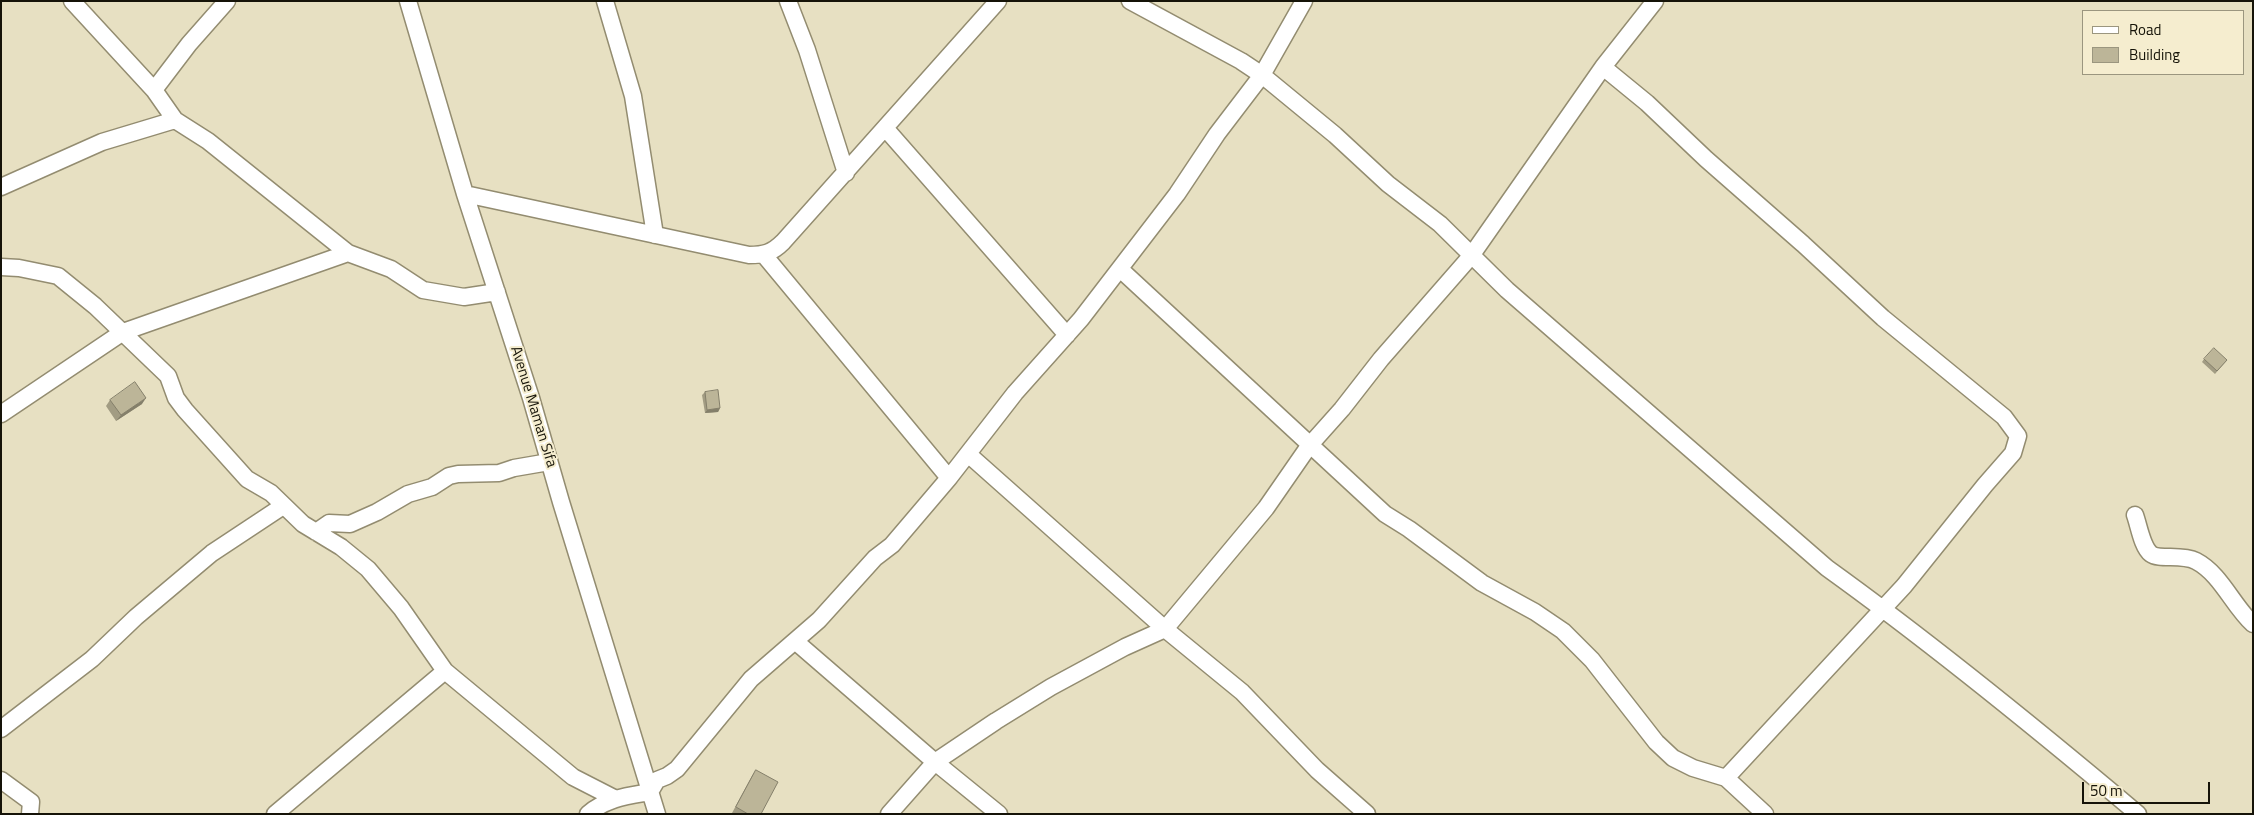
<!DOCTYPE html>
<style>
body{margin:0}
#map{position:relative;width:2254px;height:815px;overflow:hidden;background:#e7e0c2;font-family:"Titillium Web",sans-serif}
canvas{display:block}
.frame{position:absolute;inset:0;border:2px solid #151308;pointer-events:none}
.legend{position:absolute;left:2082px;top:10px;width:162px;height:65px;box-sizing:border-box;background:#f5edcf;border:1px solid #9b967f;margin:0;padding:6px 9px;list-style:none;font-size:15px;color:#151308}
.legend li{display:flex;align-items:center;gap:10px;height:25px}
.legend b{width:25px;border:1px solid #9b967f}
.scale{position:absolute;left:2082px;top:782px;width:128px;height:22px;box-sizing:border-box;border:2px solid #151308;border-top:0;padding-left:6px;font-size:15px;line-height:18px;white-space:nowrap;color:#151308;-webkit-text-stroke:4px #f5edcf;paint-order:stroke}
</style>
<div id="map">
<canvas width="2254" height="815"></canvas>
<div class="frame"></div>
<ul class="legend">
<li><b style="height:6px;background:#fff"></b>Road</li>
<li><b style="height:14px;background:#bcb598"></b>Building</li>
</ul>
<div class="scale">50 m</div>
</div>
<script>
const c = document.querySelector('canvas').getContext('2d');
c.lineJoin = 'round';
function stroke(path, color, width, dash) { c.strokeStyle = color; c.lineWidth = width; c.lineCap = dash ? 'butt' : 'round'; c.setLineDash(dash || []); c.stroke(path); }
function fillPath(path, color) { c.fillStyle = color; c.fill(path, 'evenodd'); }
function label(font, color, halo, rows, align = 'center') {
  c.font = font + ' "Titillium Web",sans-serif'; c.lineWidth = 4; c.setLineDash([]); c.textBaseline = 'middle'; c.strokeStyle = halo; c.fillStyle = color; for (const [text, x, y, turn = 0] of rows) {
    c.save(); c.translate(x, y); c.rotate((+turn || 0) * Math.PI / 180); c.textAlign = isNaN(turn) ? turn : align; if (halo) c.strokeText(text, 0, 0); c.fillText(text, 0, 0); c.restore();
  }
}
const minor = new Path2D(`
 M72,1L154,90
 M408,1L465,194L531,398L561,502L657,814
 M605,1L633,96L655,235
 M788,1L807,50L846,173
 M1130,1L1241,61L1262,75L1335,135L1388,184L1440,224L1507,290L1827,568C1934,645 2037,729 2138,814
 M1603,67L1647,103L1706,159L1803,244L1883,318L2004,417L2018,436L2013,453L1985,485L1904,586L1726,778
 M175,120L154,90L189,44L227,1
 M886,129L1067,335
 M1,187L102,142L175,120L208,141L348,253L391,269L423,290L464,297L497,292
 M465,194L749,255C764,255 772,253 783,242L998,1
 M764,255L949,478
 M1,267L19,268L58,276L95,306L168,376L176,398L185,410L247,479L271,493L303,524L341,547L368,569L401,608L445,671L573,777L614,798
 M1120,269L1385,514L1409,529L1482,583L1535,612L1563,631L1592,660L1656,742L1673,758L1693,768L1726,778L1765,814
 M1,414L123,332L348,253
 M968,454L1165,629L1242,692L1317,770L1367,814
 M2135,515C2139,526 2142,547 2151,554C2159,560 2182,554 2196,561C2221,574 2233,606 2253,624
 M316,532L329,523L350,524L377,512L408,494L432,487L449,476L458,474L499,473L514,468L549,462
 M795,641L935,762L999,814
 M1,729L92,659L136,617L212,553L283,506
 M1,780L31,802L30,814
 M275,814L445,671
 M588,814C607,798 627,796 650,792L657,780L667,776L677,769L751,679L819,620L875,558L892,545L949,478L1015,393L1081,319L1177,194L1217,134L1262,75L1304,1
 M889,814L935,762L996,721L1051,687L1125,647L1165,629L1266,508L1309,446L1342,409L1381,359L1471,256L1603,67L1655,1`);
stroke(minor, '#938c70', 19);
stroke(minor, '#fff', 16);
fillPath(new Path2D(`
 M2204,359L2227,360L2215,374L2202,362Z
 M705,392L720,408L718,412L705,413L702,395Z
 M110,400L142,404L116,421L106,406Z
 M756,770L761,814L732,813L752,776Z`), '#a29c83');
fillPath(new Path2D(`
 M146,398L142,404L116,421L121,415Z
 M720,408L718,412L705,413L707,410Z`), '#847f6a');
const building = new Path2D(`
 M2214,348L2227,360L2217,371L2204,359Z
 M135,382L146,398L121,415L110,400Z
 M718,390L720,408L707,410L705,392Z
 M756,770L778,782L761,814H748L736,807Z`);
fillPath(building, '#bcb598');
stroke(building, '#847f6a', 1);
label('15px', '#151308', '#f5edcf', [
 ["Avenue Maman Sifa",533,407,73]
]);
</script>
